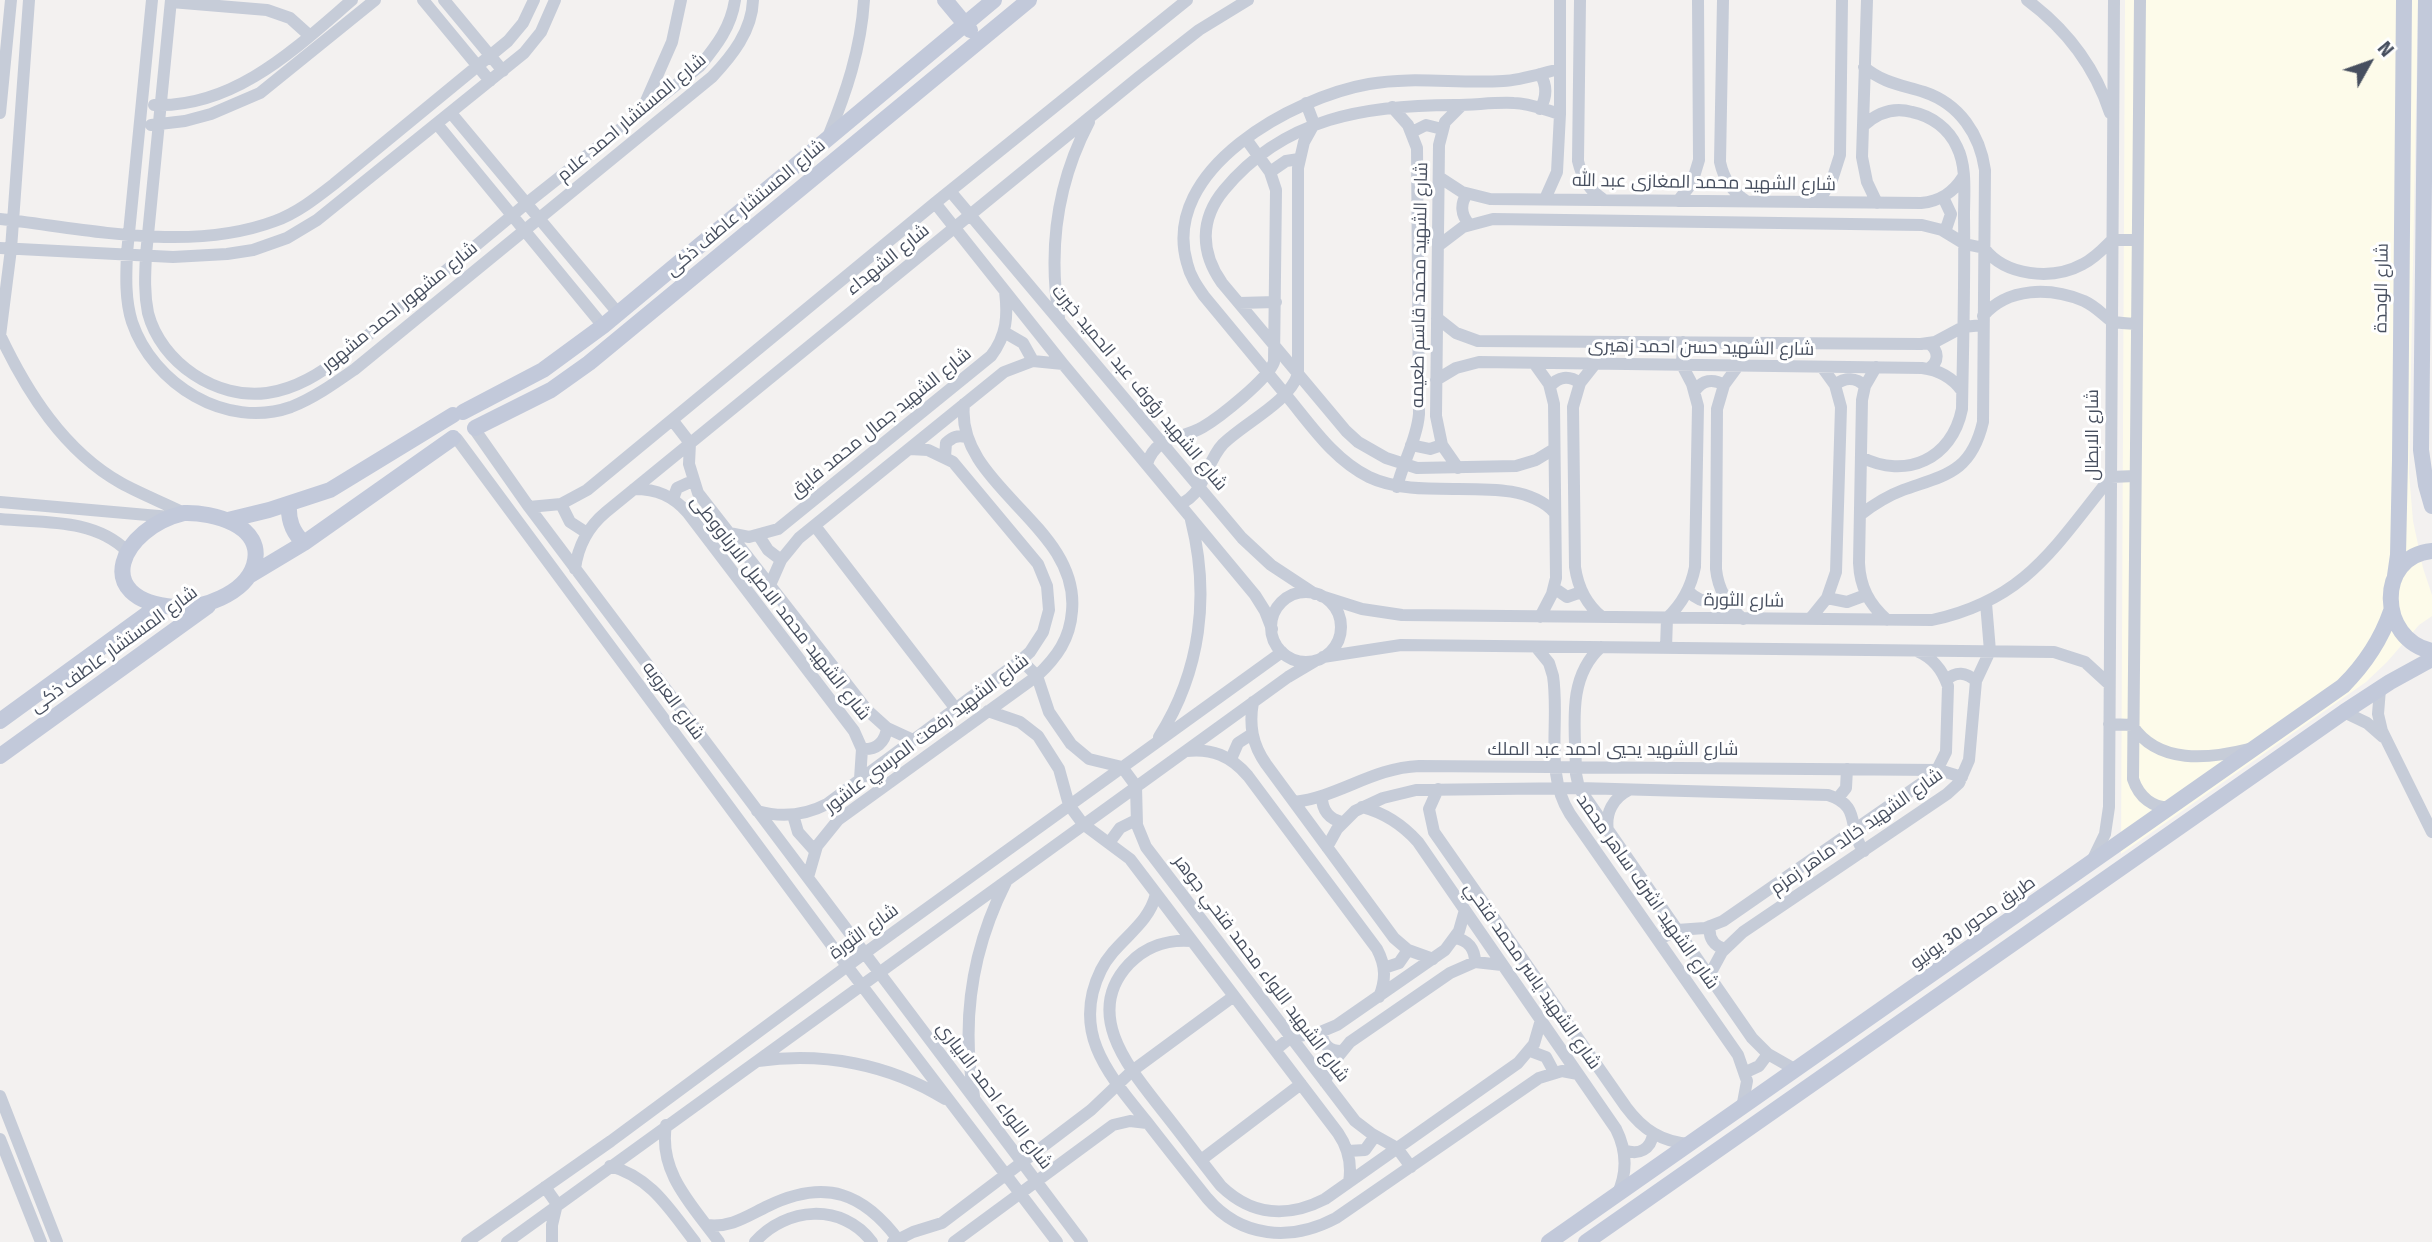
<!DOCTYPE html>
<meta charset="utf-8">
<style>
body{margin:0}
#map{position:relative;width:2432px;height:1242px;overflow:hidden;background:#f3f1f0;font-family:"Fira Sans",sans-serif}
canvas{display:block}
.north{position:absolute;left:2334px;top:28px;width:70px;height:70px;-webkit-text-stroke:5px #fff;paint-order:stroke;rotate:50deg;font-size:19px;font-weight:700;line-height:28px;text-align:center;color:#474f5f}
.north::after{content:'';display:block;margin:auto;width:24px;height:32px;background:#474f5f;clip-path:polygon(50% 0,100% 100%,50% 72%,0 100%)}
</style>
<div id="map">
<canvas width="2432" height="1242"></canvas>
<div class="north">N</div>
</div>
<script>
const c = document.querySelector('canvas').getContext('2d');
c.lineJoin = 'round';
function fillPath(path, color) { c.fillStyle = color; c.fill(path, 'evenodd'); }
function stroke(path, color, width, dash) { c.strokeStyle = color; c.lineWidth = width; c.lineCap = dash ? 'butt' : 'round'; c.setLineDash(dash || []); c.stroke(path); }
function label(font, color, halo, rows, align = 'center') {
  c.font = font + ' "Fira Sans",Cairo,sans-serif'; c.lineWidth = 6; c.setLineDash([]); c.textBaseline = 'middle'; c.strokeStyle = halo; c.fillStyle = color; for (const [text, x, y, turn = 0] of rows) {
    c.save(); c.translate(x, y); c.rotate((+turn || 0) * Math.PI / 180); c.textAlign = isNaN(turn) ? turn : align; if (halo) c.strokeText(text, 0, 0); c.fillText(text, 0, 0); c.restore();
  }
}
fillPath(new Path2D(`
 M2125,0H2418L2409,473L2413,521L2423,568L2432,595V616L2419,625L2387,662L2366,682L2121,854Z`), '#fdfbea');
stroke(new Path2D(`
 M152,0L127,253C126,276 125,300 132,322C153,384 226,430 291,407C314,398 335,383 355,369L712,77C732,56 752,31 753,0
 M171,0L146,255C145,275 144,293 148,313C161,363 217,400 267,393C296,389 321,373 343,356L527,203L700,66C717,45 731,27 735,0
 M423,0L490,81
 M444,0L503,71
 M1580,0L1578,161C1582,178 1589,190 1604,200
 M1723,0L1720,162C1724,180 1732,191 1746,201
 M1867,0L1862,157L1867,182L1877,203
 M2027,0C2066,29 2095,67 2110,113
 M2140,0L2133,779C2139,797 2153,809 2172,807
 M171,2L267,10L290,18L310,36
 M1540,74C1547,85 1547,97 1540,109
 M154,105C234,108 295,49 352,0
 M1392,107L1408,125L1417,148L1419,414C1417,439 1403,462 1397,487
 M643,108L672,42L681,0
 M0,113L11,0
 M451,113L618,313
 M437,124L603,326
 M151,125L185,121L211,114L260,93L375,0
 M1412,132L1426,125L1442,129
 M828,137C846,93 861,49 864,0
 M1270,172L1286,161L1299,159
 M1439,177L1462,192L1490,199L1921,203C1940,201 1953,193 1963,177
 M950,191L1242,538L1271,565L1315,594
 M1467,194C1460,204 1461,215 1469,224
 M1943,197L1951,214L1945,232
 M1545,199L1557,172L1560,114V0
 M1678,201L1692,183L1699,160L1698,0
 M1818,202L1832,180L1840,155L1842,0
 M935,203L1063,364L1255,595L1265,611L1272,629
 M0,219C88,229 190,253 275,221C297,213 316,198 334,184L508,41L523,23L534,0
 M1438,246L1463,227L1493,219L1922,225L1942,230L1965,244L1984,248C2005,276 2052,281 2083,264C2095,258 2103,249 2112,240H2137
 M0,248L173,257L227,254L253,250L287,238L317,220L524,53L541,32L555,0
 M1239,303L1276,302
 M1983,316C2008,287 2050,287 2084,301C2095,306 2101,313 2110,320C2116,324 2129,323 2137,324
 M1059,318C1048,249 1057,183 1089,122
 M1437,318L1456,333L1478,341L1921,344L1935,342L1963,327L1983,325
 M1004,332L1023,343L1033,361
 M0,335C27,392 64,451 121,483C141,494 164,503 184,513
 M0,336L11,249L29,0
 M1740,343L1738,366L1724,385L1717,409L1716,569C1718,589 1727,605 1743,619
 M1928,343C1939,350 1940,362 1928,369
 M1534,363L1549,384L1554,404L1556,578L1552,594L1540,617
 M1595,364L1580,383L1573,407L1575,567C1578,588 1586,604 1602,617
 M1876,367L1865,386L1862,400L1859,563C1860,587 1869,604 1887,620
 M1436,380L1456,368L1479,362L1922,368C1939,370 1952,377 1962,391
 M1835,385C1845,377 1856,377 1865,386
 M1550,387C1558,376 1569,375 1580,383
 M1695,391C1702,380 1713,378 1724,385
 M673,421L690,443L689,464L698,493L867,710L887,728L913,740
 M475,430L529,507L1082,1242
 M457,439L847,966L1057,1242
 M1411,445L1430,449L1442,445
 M1554,449L1536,460L1516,466L1417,468L1386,458L1358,442L1346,431L1222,283C1200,252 1200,219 1224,190C1284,117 1367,105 1455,105C1475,105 1494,102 1514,103C1529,103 1545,110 1560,114
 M945,457L946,443C953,437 957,435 966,437
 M1861,457C1906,480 1952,459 1962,409C1963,345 1965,280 1964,216C1964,193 1967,167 1957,147C1949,129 1932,116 1912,112C1894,107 1877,113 1863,126
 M1147,464C1156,435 1181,440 1203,427C1220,417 1268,379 1274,362L1276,190L1270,172L1246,139
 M1458,468L1442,445L1436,416L1439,145L1445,122L1462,105
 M634,489C657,489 673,496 688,513L854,731L862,749L860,779
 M673,499L677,488L688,483H694
 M0,502L170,517
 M561,504L570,522L587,533
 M1180,504C1206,493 1205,463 1223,444C1244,423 1289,402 1298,374V168L1304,142L1314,124L1306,103
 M529,507L561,504L587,490L935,203L1187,0
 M1554,512C1514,470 1425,504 1369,477C1333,459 1311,425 1286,395C1259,362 1231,329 1204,296C1197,286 1190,276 1187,263C1160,169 1294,97 1369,84C1413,76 1458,84 1503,81C1522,80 1542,73 1560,69
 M1860,515C1873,505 1887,496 1903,490C1945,475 1971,473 1983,422L1985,170C1980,135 1960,104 1924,92C1902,85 1883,83 1864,67
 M0,519C43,523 94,518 127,551
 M815,526L956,709
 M729,533L749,537L778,529L991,356C1007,335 1008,316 1005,291
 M759,536L768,550L781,560
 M575,569C578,545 588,527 606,512L1139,77L1199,30L1248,0
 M770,585L781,560L799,538L1004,372L1033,361L1063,364
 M1554,588L1567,597L1581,592
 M1688,591C1699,602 1711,605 1726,600
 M1271 627a35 35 0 1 1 70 0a35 35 0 1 1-70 0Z
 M1321,596L1362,609L1402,615L1932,620C2026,600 2055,546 2111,477L2135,476
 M1827,598L1847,602L1866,595
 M1810,619L1827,598L1836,572L1841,407L1835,385L1822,367
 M1536,647L1549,663L1553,676C1560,722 1544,773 1570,814L1738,1055L1747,1081L1742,1108
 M1601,647C1565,679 1576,731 1576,774L1579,788L1752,1038L1768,1054L1796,1070
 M1666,648L1667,618C1682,604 1691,588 1695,567L1698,406L1692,384L1682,365L1683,342
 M1323,657L1401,645L2054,652L2085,662L2109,684
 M1021,660L1037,676L1049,712L1071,744L1089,759L1122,767L1136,786L1137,825L1146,847L1355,1121L1372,1134L1397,1148L1411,1167
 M1946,680C1956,671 1966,672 1976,681
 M2380,689L2378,714L2382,731L2432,832
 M1253,702C1249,725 1252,744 1266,764L1394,938L1408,950L1433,959
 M988,711L1020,722L1038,736L1059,769L1069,805L1083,824L1130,859L1338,1133C1349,1149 1352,1164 1349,1182
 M2344,712L2367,723L2383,737
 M2109,724L2132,725C2158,765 2209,759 2249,749
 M1159,737C1201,671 1210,595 1191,520
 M862,749C876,750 885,743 887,728
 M1186,751C1212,748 1231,756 1248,776L1377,949C1386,966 1386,980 1379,997
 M1231,759L1238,743L1252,734
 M1438,789L1429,809L1434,832L1626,1107C1643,1130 1662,1142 1690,1144
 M1322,797C1322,810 1329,819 1342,822
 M1838,798L1846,788L1847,769
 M1294,802C1339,797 1372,768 1419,766L1939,770L1962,777
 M1362,807C1385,813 1402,824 1418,842L1616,1129C1627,1151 1628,1172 1617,1195
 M757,811C782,818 804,816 827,804L1021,660L1030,652L1043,632L1049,610L1047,586L1038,564L953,462L928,450L910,449
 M793,815L798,832L815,851
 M1608,831C1605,813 1613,798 1629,790
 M1109,843L1120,828L1136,820
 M1327,847L1337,829L1355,811L1383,798L1416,790L1579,788L1828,795C1863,806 1846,829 1864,851
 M2092,861L2105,834L2109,807L2114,0
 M808,877L817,846L838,820L1037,676C1057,657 1070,639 1072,611C1080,525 955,486 964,404
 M1156,894C1148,927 1116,940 1101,970C1070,1033 1110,1076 1147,1122C1167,1148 1187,1173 1207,1198C1241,1238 1291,1242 1336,1218L1539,1078L1562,1071L1578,1074
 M1710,926C1708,938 1714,946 1725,949
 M1455,938C1468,940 1475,949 1475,962
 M1658,940L1677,930L1705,928L1723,921L1935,774L1946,752L1948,686C1942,669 1933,658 1917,651
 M1192,941C1169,939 1146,946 1129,964C1082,1014 1130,1069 1162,1110C1182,1135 1201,1161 1221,1186C1252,1216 1288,1218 1325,1199L1518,1063L1534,1044L1541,1020
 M1384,968L1399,963L1408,950
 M1709,976L1722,952L1743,932L1947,794L1959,783L1969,760L1976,681L1990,651L1986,603
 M1322,1032C1322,1044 1329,1051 1341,1051
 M1275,1050L1291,1037L1318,1033L1337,1025L1445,950L1459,931L1465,910
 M1530,1051L1546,1057L1554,1072
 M758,1061C824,1052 889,1064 945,1099
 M1746,1072L1759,1066L1768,1054
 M1325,1082L1332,1064L1350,1042L1450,973L1475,962L1502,965
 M0,1096L57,1242
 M974,1096C961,1022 972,949 1006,882
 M666,1125C658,1173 693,1206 719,1242
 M0,1139L41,1242
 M1624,1150C1639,1156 1651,1149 1653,1134
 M1348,1151L1365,1150L1375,1136
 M1201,1160L1301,1084
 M610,1166C651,1177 670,1210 695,1242
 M545,1187L557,1204L552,1225V1242
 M707,1225C731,1228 747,1216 768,1206C826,1178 864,1193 900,1242
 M467,1242L611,1141L865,953L1282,652
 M507,1242L1288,677L1315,661
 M755,1242C786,1207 842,1202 872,1242
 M893,1242L913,1232L942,1223L1091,1110L1132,1071L1234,996
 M954,1242L1113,1125L1130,1121L1147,1123`), '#c6ccd8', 12);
stroke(new Path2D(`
 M945,0L970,30
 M2426,0L2421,450L2426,485L2432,506
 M463,412L543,370L603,326L994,0
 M475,428L551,390L589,363L1029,0
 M289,504C288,520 292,532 304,543
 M184,513C212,512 266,525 254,565C245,594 201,610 174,607C89,599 121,528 184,513Z
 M228,520L269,510L330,490L453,415
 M2432,551C2376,556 2378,640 2432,651
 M249,576L304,543L453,438
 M2395,576L2398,555L2400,460L2404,0
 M0,721L158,606
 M0,756L208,606
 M1549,1242L2343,686C2365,664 2381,640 2391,611
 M1586,1242L2344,712L2390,682L2432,659`), '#c2c9da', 16);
label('18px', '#474f5f', '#fff', [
 ["شارع المستشار احمد علام",632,118,-40],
 ["شارع الشهيد محمد المغازى عبد الله",1704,183,1],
 ["شارع المستشار عاطف ذكى",746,208,-40],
 ["شارع الشهداء",888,260,-39],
 ["شارع الشهيد محمد قاسم طعيمه",1420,285,-89],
 ["شارع الوحدة",2382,288,-89],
 ["شارع مشهور احمد مشهور",400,307,-39],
 ["شارع الشهيد حسن احمد زهيرى",1701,348,1],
 ["شارع الشهيد رؤوف عبد الحميد خيرت",1139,388,50],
 ["شارع الشهيد جمال محمد فايق",881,423,-39],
 ["شارع الابطال",2093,435,-90],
 ["شارع الثورة",1744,601,1],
 ["شارع الشهيد محمد الاصيل الارناووطى",780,608,52],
 ["شارع المستشار عاطف ذكى",114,650,-36],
 ["شارع العروبه",673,701,54],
 ["شارع الشهيد رفعت المرسي عاشور",927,734,-37],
 ["شارع الشهيد يحيي احمد عبد الملك",1613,750],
 ["شارع الشهيد خالد ماهر زمزم",1857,832,-35],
 ["شارع الشهيد اشرف ساهر محمد",1647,892,55],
 ["طريق محور 30 يونيو",1973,923,-35],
 ["شارع الثورة",864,932,-36],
 ["شارع الشهيد اللواء محمد فتحي جوهر",1261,969,53],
 ["شارع الشهيد ياسر محمد فتحي",1532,976,55],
 ["شارع اللواء احمد الابياري",994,1096,53]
]);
</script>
